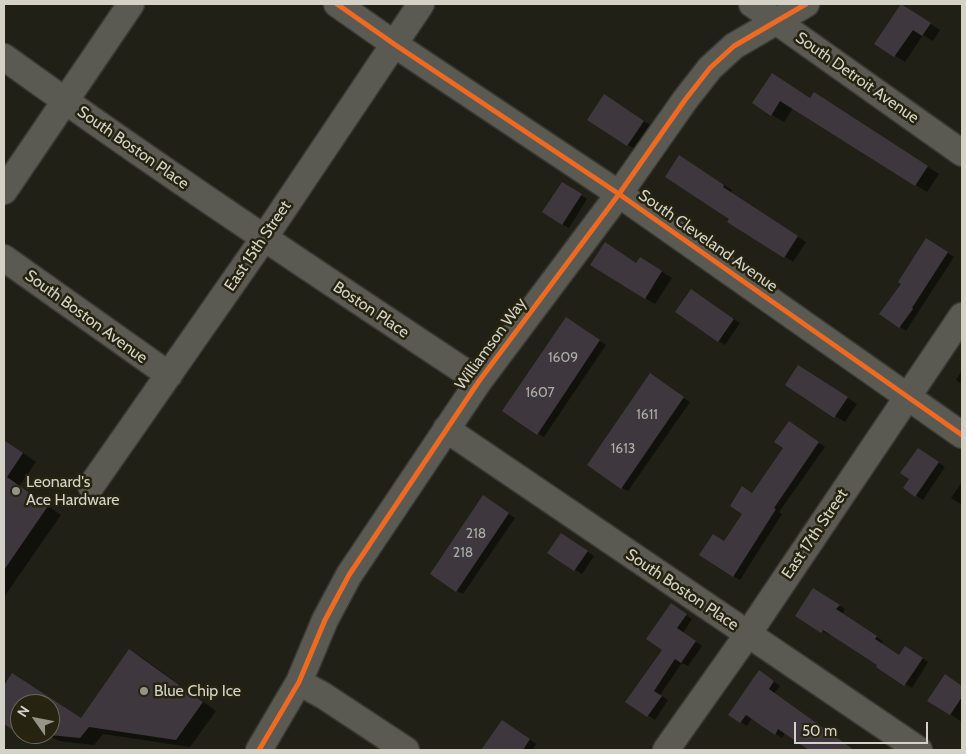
<!DOCTYPE html>
<style>
body{margin:0}
#map{position:relative;width:966px;height:754px;overflow:hidden;background:#212016;font-family:Cabin,sans-serif}
canvas{display:block}
.frame{position:absolute;inset:0;border:5px solid #d4d2c7;pointer-events:none}
.north{position:absolute;left:10px;top:694px;width:50px;height:50px;box-sizing:border-box;background:#262311;border:1px solid #6c695a;border-radius:50%;rotate:303deg;font-size:14px;font-weight:700;line-height:20px;text-align:center;color:#d4d2c7}
.north::after{content:'';display:block;margin:auto;width:18px;height:22px;background:#959489;clip-path:polygon(50% 0,100% 100%,50% 72%,0 100%)}
.scale{position:absolute;left:794px;top:722px;width:134px;height:22px;box-sizing:border-box;border:2px solid #d4d2c7;border-top:0;padding-left:6px;font-size:15px;line-height:18px;white-space:nowrap;color:#d4d2c7;-webkit-text-stroke:4px #262311;paint-order:stroke}
</style>
<div id="map">
<canvas width="966" height="754"></canvas>
<div class="frame"></div>
<div class="north">N</div>
<div class="scale">50 m</div>
</div>
<script>
const c = document.querySelector('canvas').getContext('2d');
c.lineJoin = 'round';
function fillPath(path, color) { c.fillStyle = color; c.fill(path, 'evenodd'); }
function stroke(path, color, width, dash) { c.strokeStyle = color; c.lineWidth = width; c.lineCap = dash ? 'butt' : 'round'; c.setLineDash(dash || []); c.stroke(path); }
function label(font, color, halo, rows, align = 'center') {
  c.font = font + ' Cabin,sans-serif'; c.lineWidth = 5; c.setLineDash([]); c.textBaseline = 'middle'; c.strokeStyle = halo; c.fillStyle = color; for (const [text, x, y, turn = 0] of rows) {
    c.save(); c.translate(x, y); c.rotate((+turn || 0) * Math.PI / 180); c.textAlign = isNaN(turn) ? turn : align; if (halo) c.strokeText(text, 0, 0); c.fillText(text, 0, 0); c.restore();
  }
}
fillPath(new Path2D(`
 M902,5L940,30L933,41L923,35L905,62L876,44Z
 M772,74L811,99L826,101L939,174L927,192L793,108L784,122L772,115Z
 M614,102L653,127L638,151L588,120Z
 M688,162L732,190L730,193L806,242L793,262L731,219Z
 M569,187L587,199L569,228L562,224Z
 M933,243L954,257L906,331L881,313Z
 M637,264L651,265L672,278L655,304L645,298Z
 M698,294L740,323L725,345L719,341Z
 M573,322L606,345L544,437L537,433Z
 M962,370V384L956,380Z
 M808,372L857,404L845,422L786,385Z
 M656,379L690,402L628,491L622,488Z
 M796,426L825,447L779,512L782,514L740,580L733,576L725,543L744,513L752,494L785,447Z
 M4,440L36,462L19,486L61,515L4,597Z
 M925,453L945,467L923,500L905,488Z
 M962,482V505L951,498Z
 M490,501L515,518L463,594L457,591Z
 M568,539L594,556L582,574L549,553Z
 M820,593L845,609L842,614L883,641L881,644L900,656L912,651L928,662L912,688L878,667L879,665L830,633L829,635L797,615Z
 M678,609L692,619L683,633L702,646L688,666L682,663L660,695L668,700L655,720L626,701L663,650Z
 M129,650L143,658L216,711L190,747L103,734L94,745L59,741L46,734H50V704H20V733L4,723V680L82,719Z
 M766,676L780,686L774,694L852,750H811L785,733L782,738L752,718L747,726L741,722Z
 M951,680L962,687V722L929,700Z
 M509,725L536,744L533,749L534,750H493L486,745Z`), '#0007');
fillPath(new Path2D(`
 M901,4L931,23L922,36L913,30L894,57L874,44Z
 M772,73L810,98L814,92L928,166L915,186L780,101L771,116L752,103Z
 M604,94L644,121L627,146L587,120Z
 M679,155L724,185L723,187L798,236L784,258L727,222L729,219L665,177Z
 M562,182L582,194L562,225L542,212Z
 M926,238L948,252L912,308L913,309L899,328L879,314L901,284L898,282Z
 M605,242L636,263L640,257L662,271L645,299L590,265Z
 M691,289L734,319L718,342L675,312Z
 M566,317L600,340L537,435L502,411Z
 M798,365L848,397L834,418L785,385Z
 M650,373L684,397L621,489L587,465Z
 M789,421L819,442L774,508L776,509L733,577L699,555L713,534L724,541L742,514L730,506L742,486L752,493L783,448L774,442Z
 M4,440L23,453L7,477L48,506L4,570Z
 M918,448L939,462L915,497L903,488L909,479L900,473Z
 M483,495L509,513L456,592L430,574Z
 M561,533L588,551L574,571L547,553Z
 M813,588L840,605L836,609L877,636L875,639L899,655L905,646L923,658L904,686L876,667L877,665L823,630L821,633L795,616Z
 M671,603L687,614L677,628L696,641L681,663L675,659L654,691L662,696L647,717L625,702L662,650L646,639Z
 M129,649L203,702L176,740L89,727L80,738L50,735V704H20V719L13,730L4,724V685L12,673L81,718Z
 M759,670L774,681L769,689L854,750H809L778,729L775,735L746,715L740,723L728,715Z
 M945,674L962,686V697L950,715L927,701Z
 M502,720L530,739L523,750H481Z`), '#3e383e');
const minor = new Path2D(`
 M337,4L394,44L619,194L962,435
 M752,4L962,153
 M4,57C159,169 319,275 479,381
 M4,191L131,4
 M4,258L169,375
 M446,429L919,750
 M91,486L264,238L421,4
 M299,682L324,696L406,750
 M259,750L299,682L325,620L349,575L479,381L619,194L685,100L710,68L734,46L806,4
 M666,750L748,634L962,316`);
stroke(minor, '#3a3932', 29);
stroke(minor, '#5a5952', 26);
stroke(new Path2D(`
 M337,4L394,44L619,194L962,435
 M259,750L299,682L325,620L349,575L479,381L619,194L685,100L710,68L734,46L806,4`), '#ed6a23', 5);
for (const [x, y, r, color] of [
 [16,491,5,"#959489"],
 [144,691,5,"#959489"]
]) { const dot = new Path2D(); dot.arc(x, y, r, 0, 2 * Math.PI); c.fillStyle = color; c.fill(dot); stroke(dot, '#262311', 2); }
label('14px', '#aeaca5', null, [
 ["1609",563,358],
 ["1607",540,393],
 ["1611",647,415],
 ["1613",623,449],
 ["218",476,534],
 ["218",463,553]
]);
label('16px', '#d4d2c7', '#262311', [
 ["South Detroit Avenue",857,78,35],
 ["South Boston Place",133,148,35],
 ["South Cleveland Avenue",708,241,35],
 ["East 15th Street",258,246,-56],
 ["Boston Place",371,310,34],
 ["South Boston Avenue",86,317,36],
 ["Williamson Way",491,344,-54],
 ["East 17th Street",815,534,-56],
 ["South Boston Place",682,590,34]
]);
label('16px', '#d4d2c7', '#262311', [
 ["Leonard's",26,482],
 ["Ace Hardware",26,500],
 ["Blue Chip Ice",154,691]
], 'left');
</script>
